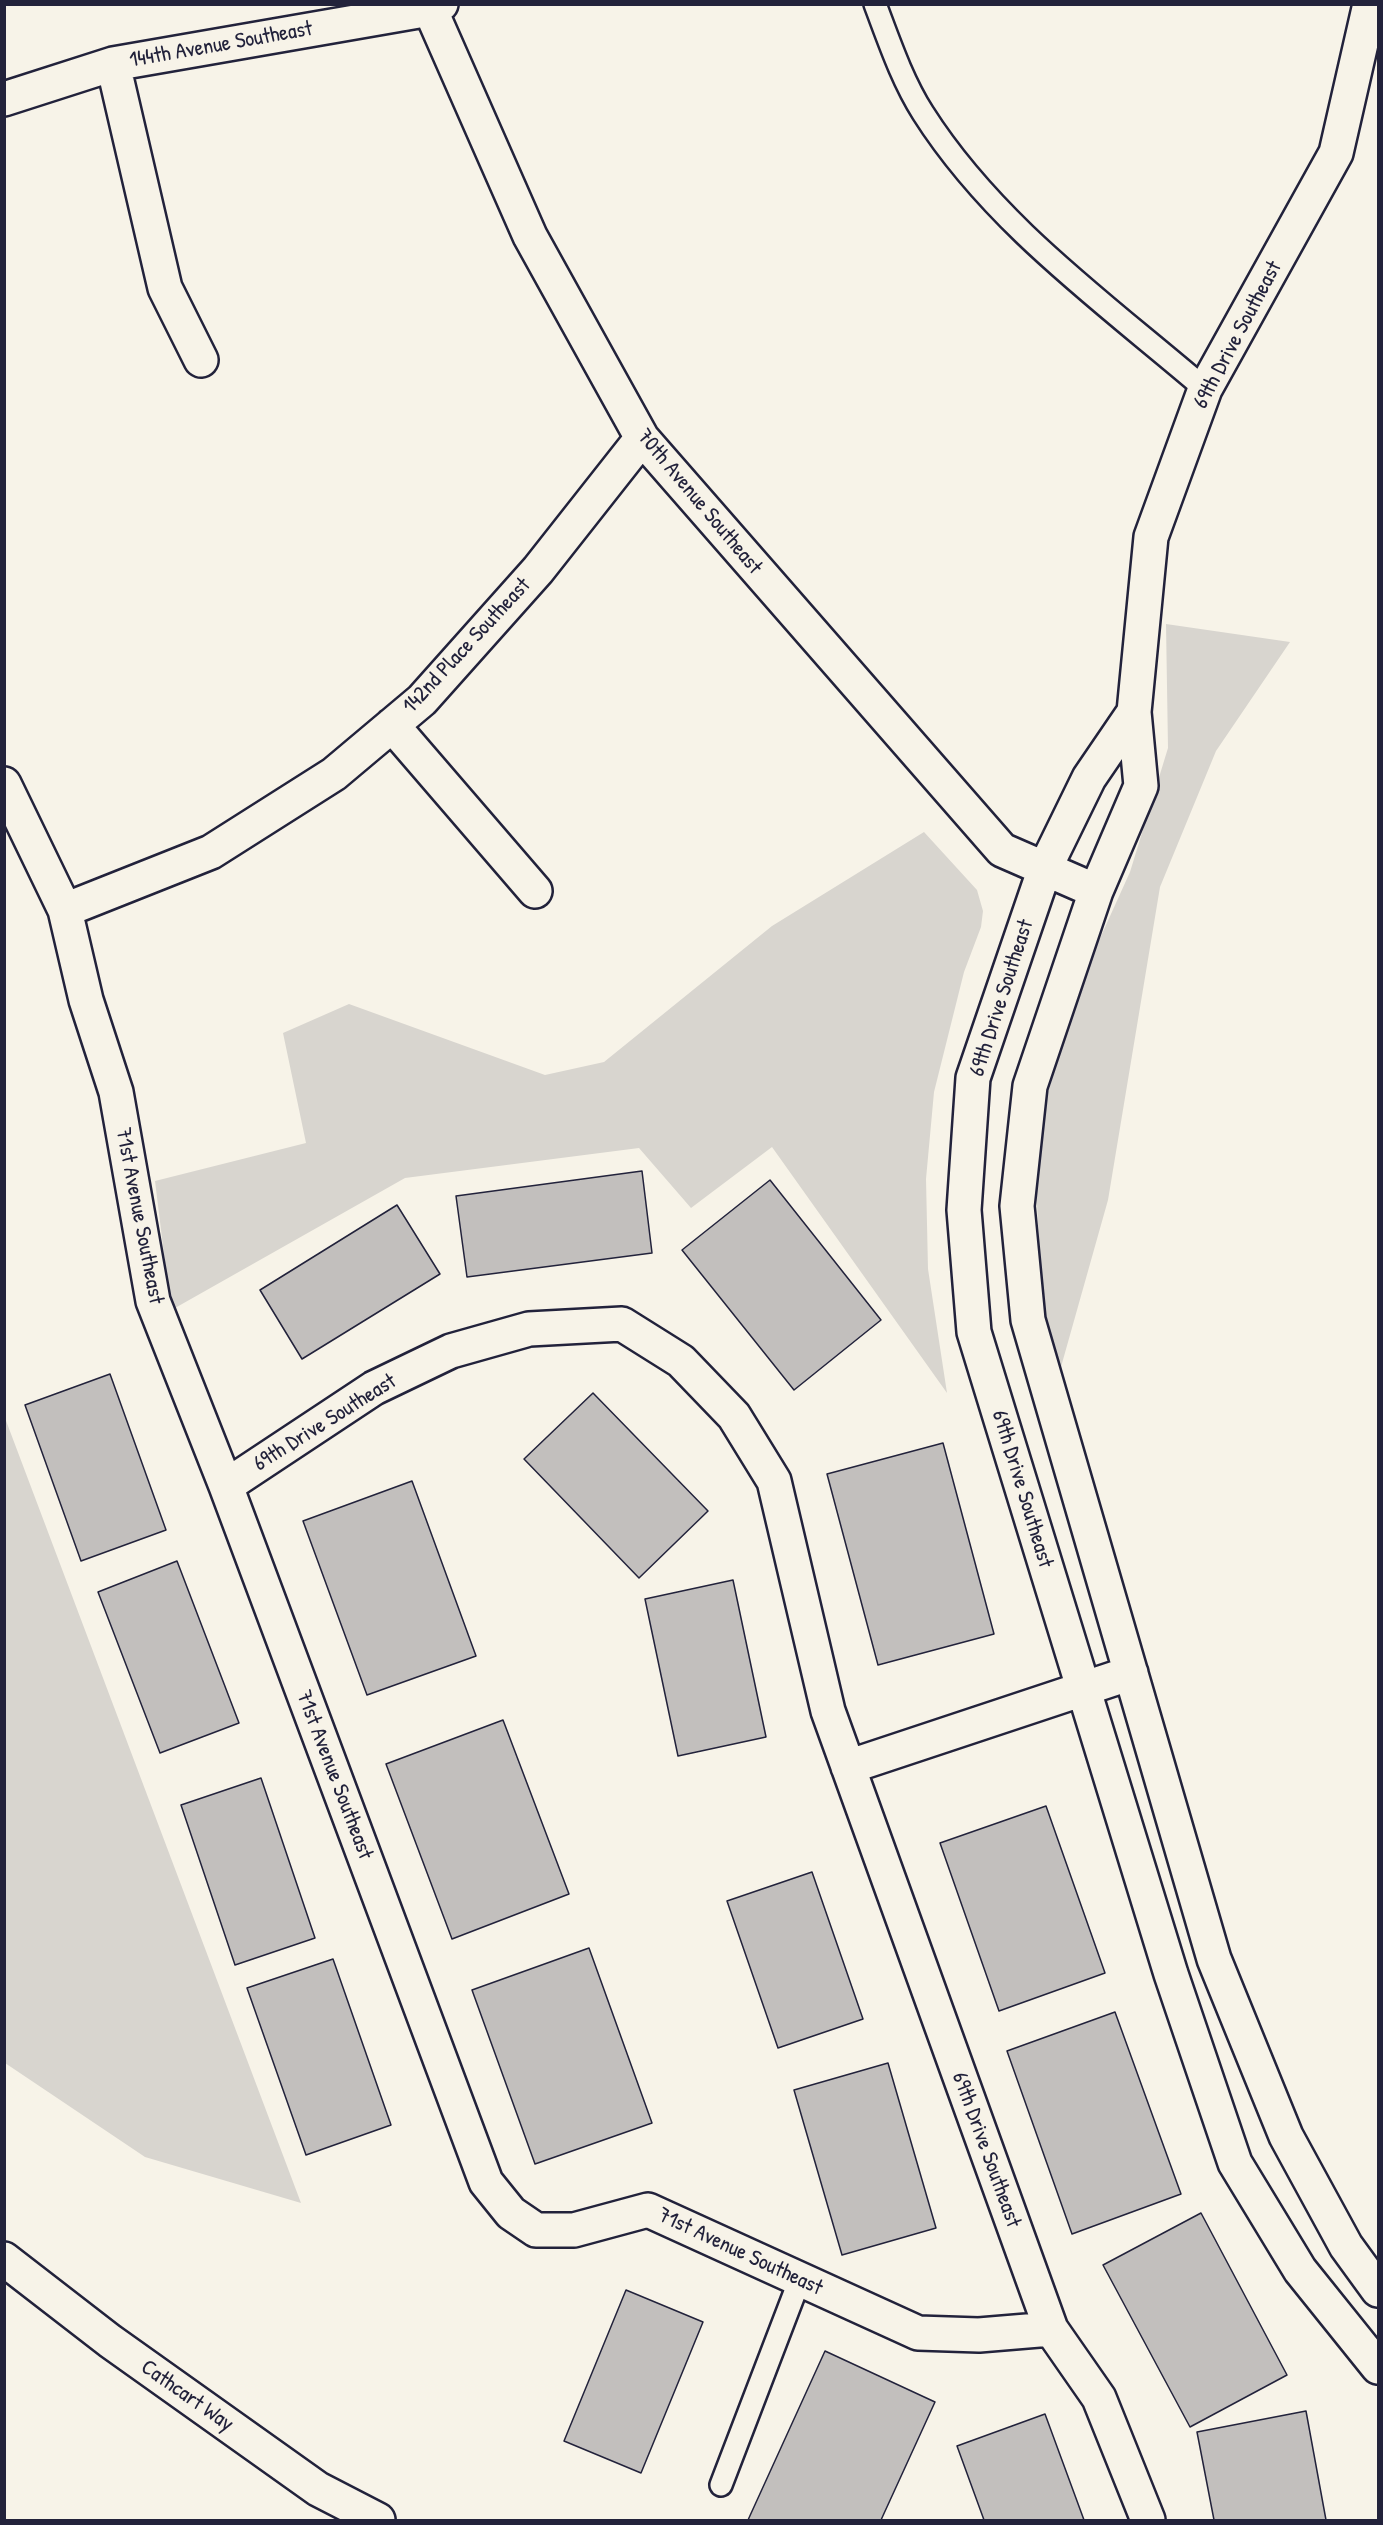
<!DOCTYPE html>
<style>
body{margin:0}
#map{position:relative;width:1383px;height:2525px;overflow:hidden;background:#f7f3e8;font-family:"Patrick Hand",sans-serif}
canvas{display:block}
.frame{position:absolute;inset:0;border:6px solid #22223b;pointer-events:none}
</style>
<div id="map">
<canvas width="1383" height="2525"></canvas>
<div class="frame"></div>
</div>
<script>
const c = document.querySelector('canvas').getContext('2d');
c.lineJoin = 'round';
function fillPath(path, color) { c.fillStyle = color; c.fill(path, 'evenodd'); }
function stroke(path, color, width, dash) { c.strokeStyle = color; c.lineWidth = width; c.lineCap = dash ? 'butt' : 'round'; c.setLineDash(dash || []); c.stroke(path); }
function label(font, color, halo, rows, align = 'center') {
  c.font = font + ' "Patrick Hand",sans-serif'; c.lineWidth = 4.5; c.setLineDash([]); c.textBaseline = 'middle'; c.strokeStyle = halo; c.fillStyle = color; for (const [text, x, y, turn = 0] of rows) {
    c.save(); c.translate(x, y); c.rotate((+turn || 0) * Math.PI / 180); c.textAlign = isNaN(turn) ? turn : align; if (halo) c.strokeText(text, 0, 0); c.fillText(text, 0, 0); c.restore();
  }
}
fillPath(new Path2D(`
 M1166,624L1290,642L1216,751L1160,887L1108,1200L1059,1374L1042,1300L1036,1185L1046,1099L1082,978L1130,872L1168,748Z
 M924,832L977,890L983,911L981,927L964,972L934,1092L926,1179L928,1269L947,1393L772,1147L691,1208L639,1148L405,1178L175,1308L168,1287L155,1181L306,1143L283,1033L349,1004L545,1075L604,1062L772,926Z
 M4,1418H5L301,2203L145,2157L5,2063Z`), '#d8d5cf');
const building = new Path2D(`
 M642,1171L652,1253L467,1277L456,1196Z
 M770,1180L881,1320L794,1390L682,1250Z
 M397,1205L440,1274L302,1359L260,1290Z
 M110,1374L166,1530L81,1561L25,1405Z
 M593,1393L708,1511L639,1578L524,1459Z
 M943,1443L994,1634L878,1665L827,1474Z
 M412,1481L476,1656L367,1695L303,1521Z
 M177,1561L239,1723L160,1753L98,1592Z
 M733,1580L766,1737L678,1756L645,1599Z
 M503,1720L569,1894L452,1939L386,1764Z
 M261,1778L315,1938L235,1965L181,1805Z
 M1046,1806L1105,1973L999,2011L940,1843Z
 M812,1872L863,2019L778,2048L727,1901Z
 M589,1948L652,2123L535,2164L472,1990Z
 M333,1959L391,2125L306,2155L247,1988Z
 M1115,2012L1181,2194L1072,2234L1007,2051Z
 M888,2063L936,2228L842,2255L794,2090Z
 M1201,2213L1287,2375L1190,2427L1103,2265Z
 M626,2290L703,2322L641,2473L564,2441Z
 M825,2351L935,2402L881,2520H748Z
 M1306,2411L1326,2520H1214L1197,2432Z
 M1045,2414L1084,2520H984L957,2446Z`);
fillPath(building, '#c2bfbd');
stroke(building, '#22223b', 1.5);
const lane = new Path2D(`
 M875,4C889,41 902,80 923,113C994,225 1106,304 1205,389
 M721,2485L800,2279`);
const street = new Path2D(`
 M1370,4L1336,153L1205,389L1151,537L1134,712L1141,786L1096,891L1030,1086L1017,1206L1028,1320L1214,1959L1286,2136L1346,2246L1378,2290
 M430,9L530,236L642,438L1002,850L1096,891
 M113,64L165,288L201,360
 M4,99L113,64L430,9L441,4
 M1134,712L1089,778L1045,868L973,1078L964,1210L974,1332L1171,1974L1235,2163L1300,2270L1378,2367
 M392,725L535,891
 M4,784L65,910L86,1000L116,1092L153,1301L226,1486L486,2182L511,2213L536,2230H574L648,2210L918,2333L979,2335L1051,2329
 M65,910L211,852L334,774L422,700L538,570L642,438
 M226,1486L374,1388L451,1351L529,1329L622,1324L681,1361L734,1416L774,1481L828,1711L1051,2329L1099,2398L1148,2520
 M848,1767L1131,1673`);
const primary = new Path2D(`
 M4,2259L110,2341L318,2489L378,2520`);
stroke(lane, '#22223b', 26);
stroke(street, '#22223b', 38);
stroke(primary, '#22223b', 38);
stroke(lane, '#f7f3e8', 21);
stroke(street, '#f7f3e8', 33);
stroke(primary, '#f7f3e8', 33);
label('22px', '#22223b', '#f7f3e8', [
 ["144th Avenue Southeast",221,45,-10],
 ["69th Drive Southeast",1238,335,-62],
 ["70th Avenue Southeast",699,502,50],
 ["142nd Place Southeast",467,646,-47],
 ["69th Drive Southeast",1002,998,-72],
 ["71st Avenue Southeast",139,1216,79],
 ["69th Drive Southeast",325,1423,-32],
 ["69th Drive Southeast",1022,1489,73],
 ["71st Avenue Southeast",334,1775,69],
 ["69th Drive Southeast",986,2150,70],
 ["71st Avenue Southeast",740,2252,25],
 ["Cathcart Way",187,2396,35]
]);
</script>
